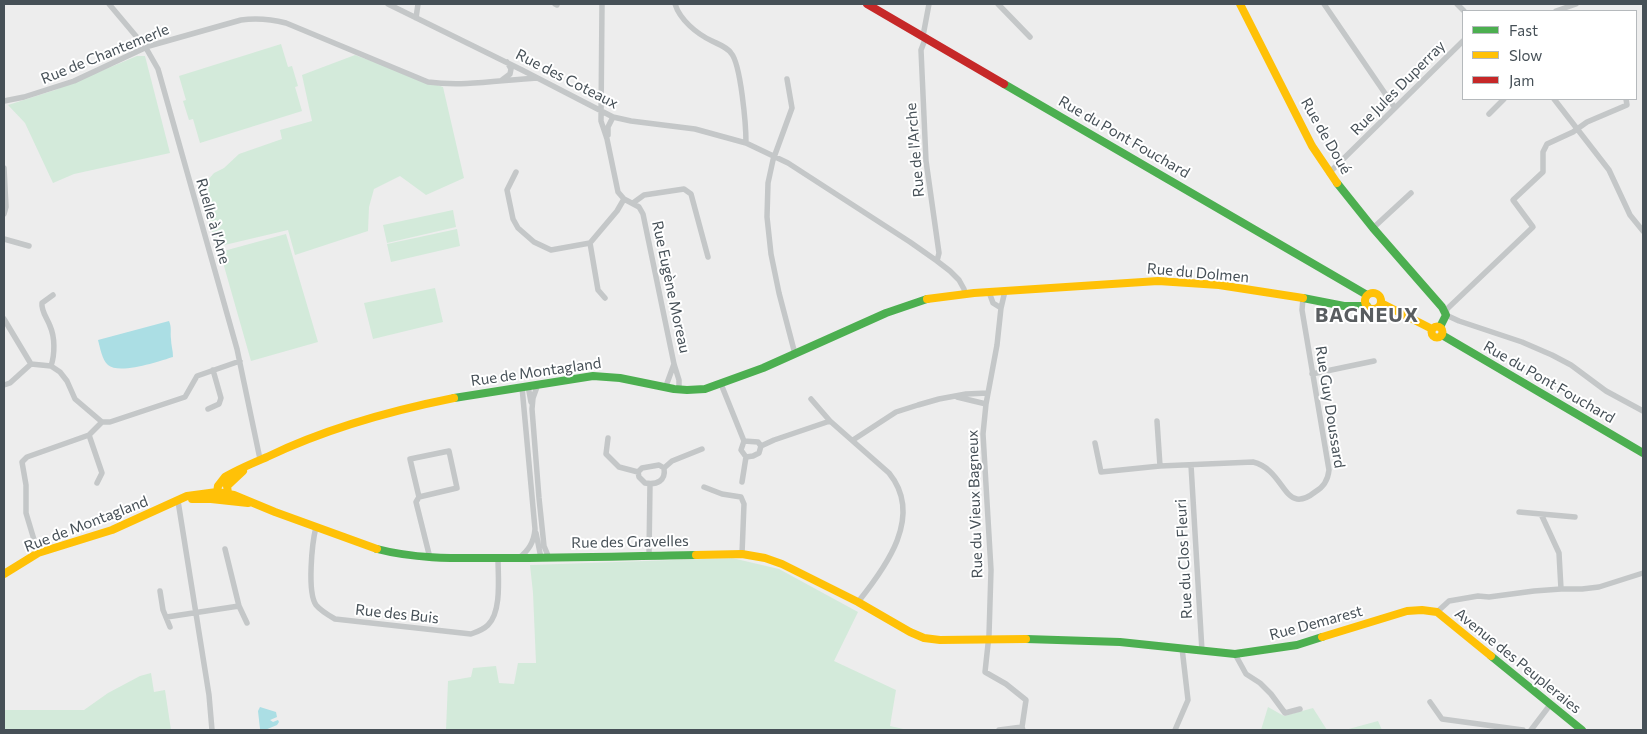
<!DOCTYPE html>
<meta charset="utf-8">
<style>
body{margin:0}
#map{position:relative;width:1647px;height:734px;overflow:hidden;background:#ededed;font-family:Commissioner,sans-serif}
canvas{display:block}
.frame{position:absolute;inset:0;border:5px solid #465057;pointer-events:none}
.legend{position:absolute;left:1462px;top:10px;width:175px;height:90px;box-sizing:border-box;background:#fff;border:1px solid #b5b9bc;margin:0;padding:6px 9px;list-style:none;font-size:15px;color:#465057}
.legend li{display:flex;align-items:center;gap:10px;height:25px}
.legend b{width:25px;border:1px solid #b5b9bc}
</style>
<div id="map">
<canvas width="1647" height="734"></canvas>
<div class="frame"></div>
<ul class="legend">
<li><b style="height:6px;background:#4caf50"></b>Fast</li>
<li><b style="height:6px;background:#ffc107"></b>Slow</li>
<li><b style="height:6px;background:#c62828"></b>Jam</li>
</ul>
</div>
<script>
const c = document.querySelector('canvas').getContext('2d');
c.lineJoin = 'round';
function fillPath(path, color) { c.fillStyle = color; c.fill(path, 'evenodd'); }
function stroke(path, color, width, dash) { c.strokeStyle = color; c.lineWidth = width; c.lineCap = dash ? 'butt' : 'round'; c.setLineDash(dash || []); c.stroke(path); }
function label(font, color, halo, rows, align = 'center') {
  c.font = font + ' Commissioner,sans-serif'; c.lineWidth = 4; c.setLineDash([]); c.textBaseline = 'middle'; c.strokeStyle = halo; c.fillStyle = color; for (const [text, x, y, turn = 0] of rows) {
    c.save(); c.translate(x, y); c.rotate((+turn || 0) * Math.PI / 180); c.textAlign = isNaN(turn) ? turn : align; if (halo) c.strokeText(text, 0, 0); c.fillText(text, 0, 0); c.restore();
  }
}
fillPath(new Path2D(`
 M281,44L288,67L292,66L298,86L295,87L302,111L200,143L193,119L189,120L183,101L186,100L179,76Z
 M355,55L443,87L464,178L426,195L400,176L374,189L369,207L368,231L295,255L288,230L216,247L200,189L214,173L224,168L239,154L282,139L280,130L312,121L302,75Z
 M137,56H145L170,153L74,174L53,183L25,123L8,105L55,90Z
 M453,210L456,227L387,243L383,225Z
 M457,229L460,246L391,262L387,244Z
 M286,234L318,342L251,361L220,252Z
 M435,288L443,322L373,339L364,303Z
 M732,558L779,569L858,612L834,661L896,690L890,726L908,730H446L448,681L471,677L473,668L496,666L499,683L514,684L518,663H536L533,593L530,565Z
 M151,673L154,692L165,690L171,730H4V710H84L108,693L140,676Z
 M1268,707L1284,716L1313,708L1327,730H1261Z
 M1378,721L1382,730H1345Z`), '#d3eada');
fillPath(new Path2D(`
 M169,321C172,328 170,332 171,339C171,345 173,350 173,357C160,361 119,375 108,365C102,360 100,347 98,340Z
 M260,707L276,712L277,717L270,720L273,722L278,720L279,722L277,725L265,730L260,729L258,711Z`), '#abdee4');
stroke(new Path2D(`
 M109,4L146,48L158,69L237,349L260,459
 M388,4L522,70L613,117L631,121L695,129L746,143L788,163L910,242L937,261L950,271L959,280L964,289L965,294
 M555,4L557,5
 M602,4L601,121L607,139L618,192L624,199L639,207L643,214L674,364L679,380V389
 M675,4C680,20 697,34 712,41C718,44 727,47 731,53C741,64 746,126 746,143
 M998,4L1030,37
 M1324,4L1395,108
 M1457,4L1464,11
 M1556,11L1576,4
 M416,18L418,4
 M923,36L929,4
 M926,37L921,50L926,161L939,253L937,261
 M787,79L792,108L773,160L768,183L767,217L771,254L779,293L795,354
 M502,80L510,74L511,69L507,62
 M1554,99L1609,170L1630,215L1643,231
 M1626,99L1627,105L1587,122L1573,132L1547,144L1543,152V172L1513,200L1533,227L1447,309L1446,315L1459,321L1522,342L1552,355L1571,365L1606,391L1643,411
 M4,101L24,97L74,81L149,46L241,20C257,18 270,19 286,23L428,82C464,87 501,80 537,78
 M1489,114L1504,99
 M608,135V127L613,117
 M4,168L6,207L4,214
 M516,172L507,190L513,219L518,228L534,242L551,250L590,243L617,211L624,199
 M1329,173L1463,41
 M633,203L644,195L684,189L691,194L708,257
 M1373,228L1411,193
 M4,239L29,246
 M590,243L598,290L605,298
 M1005,291L1001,308L997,345L986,404L983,434L991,570L989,635L985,672L1006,684L1026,700L1022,727L1023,730
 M989,292L993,303L1001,308
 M4,319L31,364
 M51,366C55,354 55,337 50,326C47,318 41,311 42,303L53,295
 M1312,374L1374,361
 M538,384L533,398L532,409L539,498L544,546L549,558
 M721,384L744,441
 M4,385L10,383L31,364L51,366L60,372L67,381L75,399L102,422H110L185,397L197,376L240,361
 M528,386L531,402
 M666,386L674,364
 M957,397L986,404
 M811,399L830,421L889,473C924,516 886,567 858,602
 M208,409L219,404L221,398L213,370
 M1157,421L1160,466L1253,462C1278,468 1283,497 1297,499C1304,500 1310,496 1315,492C1324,487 1328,480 1329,470L1302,310L1303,298
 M89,435L102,473L97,483
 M608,438L606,454L619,467L638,472
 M853,440L896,412L918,405L939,399L966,394L988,393
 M1095,443L1101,472L1160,466
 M761,446L758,442L744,441L741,450L746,457L753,456L759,453L761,446L774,440L830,421
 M659,465L664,468C666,481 657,485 645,483L639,477L638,472L642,468Z
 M1191,465L1202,651
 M664,468L672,461L702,449
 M742,482L746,457
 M704,487L722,494L741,497L744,504L742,554
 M419,497L457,488L449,451L410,459L419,497L416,502L430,558
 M178,501L209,695L212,730
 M1519,512L1575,517
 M1541,514L1559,553L1561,589
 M316,527C312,543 307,592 316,605C321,611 328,615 335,619L471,634C477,632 483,630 488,625C502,611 498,577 498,558
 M536,533L541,558
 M225,549L239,606L247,623
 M38,553L26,513V485L22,462L27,457L89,435L102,422
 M649,555L650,484
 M519,558C529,550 534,542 535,529L522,387
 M160,591L163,610L170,627
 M1437,612L1449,601L1478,596L1489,597L1534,591L1561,589H1582L1599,587L1643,573
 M167,617L239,606
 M1235,654L1246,674L1260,683L1271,694L1285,713L1300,709
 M1430,702L1442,719L1523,730
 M999,730L1022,727
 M1175,730L1188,700L1182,648
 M1531,730L1550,705`), '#c4c7c8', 5.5);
stroke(new Path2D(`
 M1004,84L1367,295
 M1337,183L1373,228L1442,307L1446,315L1440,327
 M1303,298L1344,306H1367
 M1442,335L1643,453
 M454,398L593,376L620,378L674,389L687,390L705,389L763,368L886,313L927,299
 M377,549C419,560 462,558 505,558C569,558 632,556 696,555
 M1026,639L1120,642L1235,654L1297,645L1322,637
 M1491,656L1582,730`), '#4caf50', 8);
stroke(new Path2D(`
 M1240,4L1312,146L1337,183
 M1365 301a8 8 0 1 1 16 0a8 8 0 1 1-16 0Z
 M927,299L974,293L1158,281L1219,285L1303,298
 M1381,303L1432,329
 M1431.5 332a5.5 5.5 0 1 1 11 0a5.5 5.5 0 1 1-11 0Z
 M228,493L227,486L243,471
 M192,499H211L248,503
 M225,500L217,492L218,486L225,477C238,469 253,463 267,457C327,428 389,411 454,398
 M696,555L742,554L765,558L782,564L858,602L910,632L924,638L940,640L1026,639
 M4,574L38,553L112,530L187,496L217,492L234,495L275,512L377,549
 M1322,637L1407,611L1422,610L1437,612L1491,656`), '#ffc107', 8);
stroke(new Path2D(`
 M867,4L1004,84`), '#c62828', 8);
label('15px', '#465057', '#fff', [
 ["Rue de Chantemerle",105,54,-22],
 ["Rue des Coteaux",567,79,27],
 ["Rue Jules Duperray",1398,88,-45],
 ["Rue de Doué",1326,136,60],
 ["Rue du Pont Fouchard",1124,137,30],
 ["Rue de l'Arche",915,150,-95],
 ["Ruelle à l'Ane",213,221,74],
 ["Rue du Dolmen",1198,273,5],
 ["Rue Eugène Moreau",671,287,78],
 ["Rue de Montagland",536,372,-8],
 ["Rue du Pont Fouchard",1549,382,30],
 ["Rue Guy Doussard",1330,407,81],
 ["Rue du Vieux Bagneux",975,504,-92],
 ["Rue de Montagland",86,524,-21],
 ["Rue des Gravelles",630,542,-1],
 ["Rue du Clos Fleuri",1184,559,-93],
 ["Rue des Buis",397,614,6],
 ["Rue Demarest",1316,623,-15],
 ["Avenue des Peupleraies",1518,661,39]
]);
c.letterSpacing = '1px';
label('bold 20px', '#595d60', '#fff', [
 ["BAGNEUX",1367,315]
]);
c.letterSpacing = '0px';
</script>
